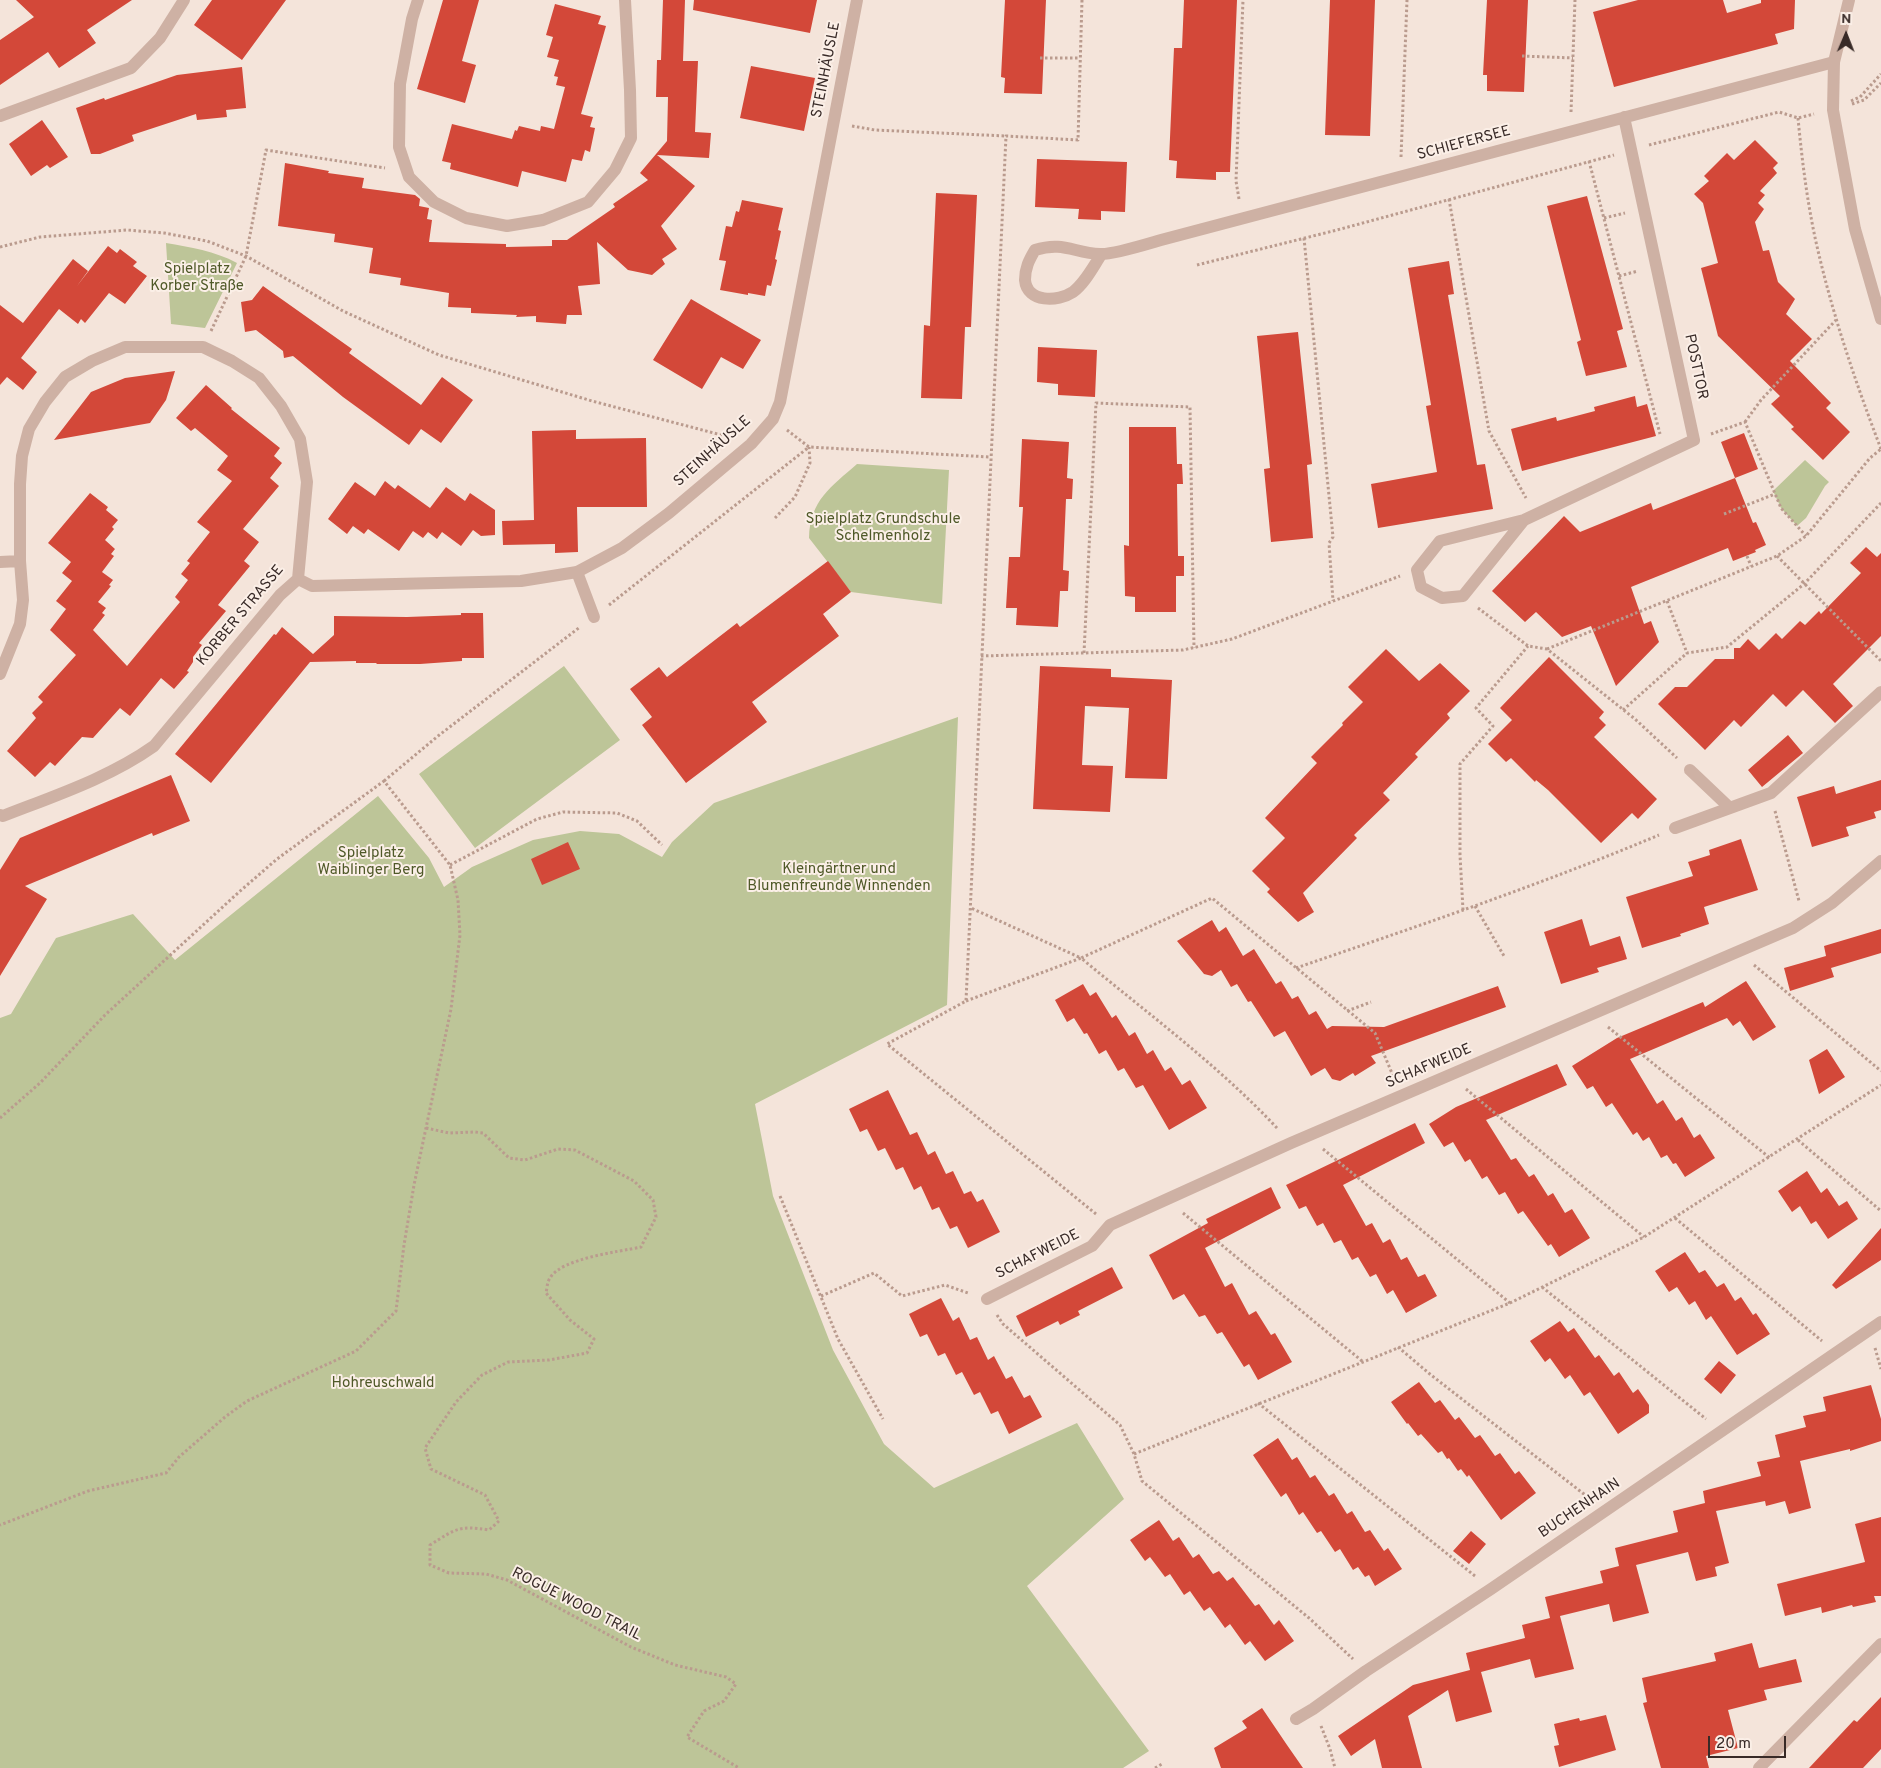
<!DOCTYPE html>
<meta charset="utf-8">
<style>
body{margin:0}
#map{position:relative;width:1881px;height:1768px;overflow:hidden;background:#f4e4da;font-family:Overpass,sans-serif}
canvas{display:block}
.north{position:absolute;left:1821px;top:10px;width:50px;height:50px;-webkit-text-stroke:4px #fbefe7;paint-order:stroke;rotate:1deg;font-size:14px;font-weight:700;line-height:20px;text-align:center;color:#382a27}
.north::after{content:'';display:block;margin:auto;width:18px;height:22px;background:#382a27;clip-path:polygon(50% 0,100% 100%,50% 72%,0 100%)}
.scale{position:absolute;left:1708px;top:1736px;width:78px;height:22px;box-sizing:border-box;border:2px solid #382a27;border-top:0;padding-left:6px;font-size:15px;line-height:18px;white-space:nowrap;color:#382a27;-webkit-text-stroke:4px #fbefe7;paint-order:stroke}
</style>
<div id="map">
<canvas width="1881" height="1768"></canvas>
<div class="north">N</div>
<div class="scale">20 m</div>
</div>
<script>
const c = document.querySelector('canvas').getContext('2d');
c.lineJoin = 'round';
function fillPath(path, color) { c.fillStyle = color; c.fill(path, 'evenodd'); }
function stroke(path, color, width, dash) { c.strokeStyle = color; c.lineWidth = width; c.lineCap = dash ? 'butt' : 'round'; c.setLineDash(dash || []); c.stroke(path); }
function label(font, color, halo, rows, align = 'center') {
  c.font = font + ' Overpass,sans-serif'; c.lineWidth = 4; c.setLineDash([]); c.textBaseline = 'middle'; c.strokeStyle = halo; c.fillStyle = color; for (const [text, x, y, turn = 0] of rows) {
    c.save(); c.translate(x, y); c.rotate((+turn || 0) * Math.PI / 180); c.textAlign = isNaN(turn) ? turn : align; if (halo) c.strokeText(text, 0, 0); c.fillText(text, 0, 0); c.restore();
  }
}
fillPath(new Path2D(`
 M166,243C190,247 215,251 237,263L205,328L171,324Z
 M1805,460L1829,482L1825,486L1806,518L1797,526L1781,508L1773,491Z
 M857,464L949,470L942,604L851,592L809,538C810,500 831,487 857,464Z
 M564,666L620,740L475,848L419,774Z
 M958,717L947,1005L755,1104L773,1196L833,1350L884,1444L934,1488L1077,1423L1124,1499L1027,1586L1149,1751L1123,1768H0V1018L11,1014L56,938L133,914L175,960L378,796L429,858L444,887L472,867L533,840L580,831L619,834L662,857L672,842L714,803Z`), '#bdc598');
fillPath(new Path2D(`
 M16,0H132L87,30L96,43L59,68L48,52L0,85V40L34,17Z
 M212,0H286L242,60L194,25Z
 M443,0H479L462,61L476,65L465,103L417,89Z
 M663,0H685L683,61H698L695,132L711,133L709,158L657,155L695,186L661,226L677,249L662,259L665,264L652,275L628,270L597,242L600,284L578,286L582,315H567L566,324L536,322V316L516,317L517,315L471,313V308L448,307L449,293L400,285L401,278L369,273L373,248L334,242L335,234L278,226L285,163L329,171L328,173L364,178L362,188L415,195L420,199L419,206L429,208L427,219L432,220L429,242L506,244V247L552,246V240H567L615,207L613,204L648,180L640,173L667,141L668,97H656L657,60H661Z
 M694,0H817L810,33L693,10Z
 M1005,0H1046L1042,94L1004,93L1005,78L1001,77Z
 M1184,0H1237L1230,172H1216V180L1176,178L1177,161L1169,160L1174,48H1182Z
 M1330,0H1375L1370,136L1325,135Z
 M1487,0H1528L1524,92L1487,91V75H1483Z
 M1638,0H1723L1727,13L1761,3V0H1795L1794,29L1775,34L1778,44L1614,87L1593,12Z
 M555,4L601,16L598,24L606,26L581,114L593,117L590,127L595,128L590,152L585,150L582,161L572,159L566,182L522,171L518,187L450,169L451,163L442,161L452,124L512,139L515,130L517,131L519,126L540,131L541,126L554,129L565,87L556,85L558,77L554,76L559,60L547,57L553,37L546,35Z
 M751,66L815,78L804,131L740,118Z
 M242,67L246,108L226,110L227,117L197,120L196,114L132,135L134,141L100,154H91L76,108L104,98L105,100L177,75Z
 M42,120L68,157L50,168L47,165L31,176L9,144Z
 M1755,140L1778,163L1773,168L1777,173L1760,191L1765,195L1758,203L1764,209L1755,222L1763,251L1769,250L1778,282L1795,299L1786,314L1812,339L1790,361L1831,403L1826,408L1850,432L1823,460L1791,429L1794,427L1771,404L1780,396L1718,336L1701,268L1718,263L1703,203L1694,194L1709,181L1704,176L1727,153L1734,160Z
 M1037,159L1127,162L1125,212L1101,211V220L1078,219L1079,209L1035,207Z
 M936,193L977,195L971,327H965L962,399L921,398L924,325L930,326Z
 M1587,196L1623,329L1617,331L1627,367L1586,376L1577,342L1581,340L1547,206Z
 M742,200L783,208L778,230L781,231L775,259L777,260L771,286L767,285L765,296L748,293V295L720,290L726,261L719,260L726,226L732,227L736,211L739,212Z
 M108,246L117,253L120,249L137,262L133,266L147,276L125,304L109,293L85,323L81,319L78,324L59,309L21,358L37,372L23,390L7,377L0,385V305L23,323L73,259L88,271L77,286Z
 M1449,261L1454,294L1448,295L1477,465L1485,464L1493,509L1378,528L1371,484L1437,472L1426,406L1431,405L1408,268Z
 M263,286L352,349L349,353L421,405L442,377L473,400L441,443L421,429L409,445L343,397L293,356L284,358L283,351L256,330L245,332L241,302L252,300Z
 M691,299L761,340L743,369L721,357L702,389L653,360Z
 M1298,332L1312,464L1307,465L1313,538L1271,542L1264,469L1270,468L1257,336Z
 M1038,347L1097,350L1095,397L1058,395V384L1037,382Z
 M175,371L166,400L150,423L54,440L91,392L125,378Z
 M206,385L232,408L231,409L280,448L274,456L282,463L270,478L279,486L243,529L259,542L244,561L250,566L218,605L226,611L199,643L202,645L193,657V662L187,671L189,672L174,689L161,678L130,716L120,708L93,738L82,737L55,766L50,762L35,777L7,751L36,718L32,713L43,702L38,697L76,655L50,630L66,609L56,601L72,581L62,573L71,562L48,543L90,493L108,507L106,510L118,520L112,527L114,529L105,540L115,549L111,554L114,556L102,572L113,580L109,585L111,586L98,602L106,608L102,613L105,615L93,630L127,666L180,602L175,597L188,580L181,574L190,563L187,561L210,532L197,522L232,481L217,470L228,456L195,428L191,431L176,418Z
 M1635,396L1637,407L1647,404L1656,436L1522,471L1511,429L1556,417L1557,421L1595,411L1594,407Z
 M1129,427H1176L1177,464H1182L1183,484H1177L1178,556H1184V576H1176V612H1135V597L1125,596L1124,545L1129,546Z
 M576,430V439L646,438L647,507H577L578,552L555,553V544L503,545L502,521L534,520L532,431Z
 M1744,433L1758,469L1735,478L1721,442Z
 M1022,439L1069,442L1067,478L1073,479L1072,499H1066L1063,570L1069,571L1068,591H1060L1058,627L1016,625L1017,608H1006L1009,557H1020L1023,507H1019Z
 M1735,478L1753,523L1756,522L1766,545L1755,550L1756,552L1733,561L1728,548L1631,587L1644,624L1651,621L1659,642L1616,686L1591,626L1562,637L1536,612L1525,622L1492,591L1564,516L1580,532L1651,503L1653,510Z
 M385,481L395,489L398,485L430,508L446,487L465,501L470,493L495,510V535L481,536L473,530L461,546L442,532L437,539L428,532L423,538L413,531L399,551L368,529L364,534L353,526L347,534L328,519L355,482L375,496Z
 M1866,547L1877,557L1881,553V636L1833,684L1853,706L1835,723L1803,690L1786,707L1773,694L1741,727L1734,720L1705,750L1658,704L1675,687H1687L1715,659H1734V648H1740L1748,639L1759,650L1776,633L1782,639L1800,621L1805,625L1819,611L1821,614L1861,573L1850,563Z
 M828,561L851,592L823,614L839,636L752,702L767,722L686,783L642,725L652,717L630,689L659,667L667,677L737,623L740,627Z
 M461,613H483L484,658H462V661L420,664H377L376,663H356V661L310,662L211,783L175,754L274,634L276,635L282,627L313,654L334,635V616L407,617L461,615Z
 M1386,649L1419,681L1440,663L1470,691L1447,714L1450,718L1415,754L1418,757L1383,793L1390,800L1354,835L1357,838L1303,893L1314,912L1298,922L1267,892L1270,889L1252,871L1285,838L1265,818L1317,763L1311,757L1343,725L1342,723L1363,702L1348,687Z
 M1549,657L1604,712L1599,718L1606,725L1594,737L1657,799L1638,819L1632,813L1601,843L1548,790L1536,780L1535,782L1511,758L1506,762L1488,744L1512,720L1500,708Z
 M1040,666L1111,669V677L1172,680L1167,779L1125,778L1129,708L1085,706L1082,765L1113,766L1110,812L1033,809Z
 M1788,735L1803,753L1762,787L1748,770Z
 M171,775L190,821L153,836L152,833L25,886L47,899L0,976V870L20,838Z
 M1881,780V810L1874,812L1876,818L1846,827L1849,836L1812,847L1797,797L1834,786L1836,794Z
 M1741,839L1758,890L1704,907L1709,924L1680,934L1681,936L1642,948L1626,897L1693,876L1688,862L1710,855L1709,850Z
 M568,842L580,869L542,885L531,859Z
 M1582,919L1590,946L1620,936L1627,959L1597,968L1599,972L1561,984L1544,932Z
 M1212,920L1219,932L1226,927L1243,956L1254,949L1276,984L1281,981L1292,999L1298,996L1309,1015L1316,1011L1327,1029L1332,1026L1384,1027L1498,986L1506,1007L1371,1056L1376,1063L1355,1076L1353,1073L1340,1081L1332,1079L1325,1068L1311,1076L1285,1031L1274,1037L1251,1001L1248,1002L1237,984L1231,987L1221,970L1212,976L1204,974L1177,941Z
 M1881,929V953L1831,968L1834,977L1790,991L1784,968L1826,956L1824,946Z
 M1746,981L1776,1027L1753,1041L1740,1021L1733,1026L1727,1018L1630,1059L1657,1104L1663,1100L1676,1121L1682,1117L1694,1138L1700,1134L1715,1158L1685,1177L1676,1163L1673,1164L1667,1155L1661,1158L1649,1137L1643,1141L1637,1132L1633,1135L1612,1103L1606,1107L1593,1086L1587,1089L1572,1066L1617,1038L1703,1002L1705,1007Z
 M1083,984L1090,996L1096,992L1112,1018L1116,1015L1129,1036L1135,1032L1147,1054L1153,1050L1165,1071L1171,1067L1182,1085L1190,1080L1207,1108L1169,1130L1143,1085L1136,1088L1124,1068L1118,1071L1106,1050L1099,1054L1087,1033L1084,1034L1074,1018L1067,1022L1055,1000Z
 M1827,1049L1845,1077L1819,1094L1809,1060Z
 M1557,1064L1567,1085L1486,1120L1511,1160L1516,1158L1529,1177L1534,1174L1548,1196L1553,1193L1565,1213L1572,1209L1590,1238L1559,1257L1551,1244L1548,1246L1523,1211L1518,1214L1505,1192L1499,1195L1487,1176L1482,1179L1470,1159L1465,1162L1453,1142L1444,1147L1429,1124L1456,1107Z
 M888,1090L910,1135L917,1132L928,1155L935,1151L946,1174L953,1171L964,1194L971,1191L977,1202L983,1199L1000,1232L968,1248L957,1226L950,1229L939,1207L932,1210L921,1186L914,1190L903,1167L896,1170L885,1148L878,1151L867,1129L860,1132L849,1109Z
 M1415,1123L1425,1143L1343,1185L1366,1226L1372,1223L1383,1243L1390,1239L1401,1260L1407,1257L1418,1277L1425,1274L1437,1296L1406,1313L1393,1290L1387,1294L1376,1274L1370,1277L1358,1257L1352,1260L1341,1240L1334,1243L1323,1223L1317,1226L1306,1206L1299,1209L1286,1185Z
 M1807,1171L1821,1193L1827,1188L1839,1206L1847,1201L1858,1219L1828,1239L1816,1221L1811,1224L1800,1206L1792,1212L1778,1191Z
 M1271,1187L1281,1208L1205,1248L1225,1287L1232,1283L1249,1315L1256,1311L1271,1335L1275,1333L1292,1362L1258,1380L1249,1364L1244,1367L1222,1332L1217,1334L1205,1315L1199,1317L1184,1294L1173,1300L1149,1255L1208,1223L1206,1219Z
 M1881,1228V1260L1836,1289L1832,1285Z
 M1685,1252L1699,1273L1705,1270L1717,1287L1724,1283L1735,1301L1741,1297L1753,1315L1756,1313L1770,1334L1737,1355L1711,1316L1706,1320L1695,1301L1689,1305L1677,1287L1669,1292L1655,1271Z
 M1112,1267L1123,1288L1078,1311L1080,1315L1060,1325L1058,1321L1026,1337L1016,1316Z
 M941,1298L953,1321L959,1317L970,1340L977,1337L988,1360L994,1356L1006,1379L1012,1376L1024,1398L1030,1395L1042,1417L1009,1434L998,1411L991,1414L980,1392L974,1395L962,1372L956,1375L945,1353L938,1356L927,1334L920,1337L909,1314Z
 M1560,1321L1568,1332L1574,1328L1595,1358L1599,1355L1614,1376L1619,1372L1633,1393L1638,1389L1649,1405V1413L1618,1434L1590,1392L1584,1396L1570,1375L1565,1379L1550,1358L1545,1362L1530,1341Z
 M1719,1361L1736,1375L1721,1394L1704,1379Z
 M1419,1382L1435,1403L1440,1400L1455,1420L1459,1417L1475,1438L1480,1435L1495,1456L1500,1453L1515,1474L1519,1471L1536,1493L1501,1520L1469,1475L1467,1477L1461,1469L1458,1471L1449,1458L1447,1459L1442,1451L1438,1453L1421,1434L1418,1436L1408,1423L1407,1424L1391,1402Z
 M1871,1385L1881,1419V1441L1850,1451V1449L1800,1461L1811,1508L1789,1514L1785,1501L1766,1506L1765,1501L1716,1511L1729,1563L1715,1567L1717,1576L1696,1581L1688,1552L1636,1565L1649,1613L1613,1622L1609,1604L1560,1616L1574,1669L1535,1678L1530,1659L1481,1672L1492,1712L1456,1722L1448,1690L1408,1716L1422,1768H1382L1375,1739L1351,1756L1338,1736L1413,1685L1470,1670L1466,1653L1525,1638L1522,1625L1550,1618L1545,1597L1603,1583L1600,1571L1619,1566L1615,1548L1678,1532L1673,1511L1705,1503L1703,1491L1761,1476L1757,1462L1780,1457L1775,1435L1806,1427L1803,1416L1826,1411L1823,1397Z
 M1278,1438L1292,1460L1297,1457L1310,1478L1315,1475L1329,1496L1334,1493L1347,1514L1352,1511L1365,1532L1370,1530L1384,1551L1388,1548L1402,1569L1375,1586L1369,1575L1365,1577L1358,1567L1353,1570L1340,1549L1335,1552L1321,1531L1317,1533L1303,1512L1299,1515L1286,1493L1281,1497L1253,1455Z
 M1881,1517V1596H1874L1876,1602L1853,1607L1852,1605L1822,1613L1821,1607L1785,1616L1777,1584L1865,1562L1855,1524Z
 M1159,1520L1173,1541L1179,1537L1193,1558L1199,1554L1213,1574L1219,1571L1227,1581L1233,1577L1255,1606L1259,1604L1274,1625L1279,1620L1294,1641L1265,1661L1250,1641L1245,1645L1230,1624L1225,1628L1210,1607L1204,1611L1190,1591L1184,1595L1170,1574L1165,1577L1150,1557L1145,1561L1130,1540Z
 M1471,1531L1486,1544L1469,1564L1453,1551Z
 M1752,1643L1759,1668L1796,1659L1802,1682L1764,1690L1767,1700L1728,1710L1738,1748L1706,1756L1709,1768H1661L1643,1703L1647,1702L1642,1678L1716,1661L1714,1653Z
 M1881,1697V1749L1863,1768H1809L1854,1720L1857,1722Z
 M1262,1708L1287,1745L1303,1768H1221L1214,1748L1247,1728L1242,1721Z
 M1606,1715L1616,1750L1559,1767L1554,1746L1559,1745L1554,1724L1579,1718L1580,1721Z`), '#d34839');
stroke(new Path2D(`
 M1082,0L1078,140L1006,136L966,1001L887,1044L1096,1214
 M1522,56L1573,58
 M1040,58H1080
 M1851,101L1860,97L1881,74
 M1852,104L1864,100L1881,83
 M1571,112L1575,0
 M1798,118C1802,160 1807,201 1816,242C1832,313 1855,381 1881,449
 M852,126L875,130L1006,136
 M1649,145L1779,112L1798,118L1814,114
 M1401,157L1407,0
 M1589,161L1660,434
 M1239,199L1236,181L1243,0
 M1449,199L1489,431L1526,498
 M1604,218L1625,213
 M1304,238L1333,537L1329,543L1333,601
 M0,247L40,237L127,230L164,233L207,241L246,256L343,311L439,355L592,401L729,437
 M1197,265L1337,230L1614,155
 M1619,276L1638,271
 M211,331L246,256L266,150L385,168
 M1745,422L1761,400L1836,320
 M787,430L809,447L990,457
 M1711,434L1745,422L1781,508L1806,536
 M1724,514L1775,494
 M775,518L795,497L810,463L809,447
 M1747,556L1751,566
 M1777,556L1881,661
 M1667,601L1687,653L1727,647L1804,584L1881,503
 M609,605L809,447
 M1478,608L1528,646L1547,649L1635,719L1677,758
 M1547,649L1777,556L1806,536L1870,458L1881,449
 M1084,653L1096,403L1190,407L1194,648
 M981,656L1183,650L1232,639L1400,576
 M1623,710L1687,653
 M384,781L438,736L580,627
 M1775,811L1799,901
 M450,865L537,819L563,812L617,813L637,821L662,845
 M1475,906L1504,956
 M1463,910L1460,855V764L1493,726L1476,708L1528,646
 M1754,965L1881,1071
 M1296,968C1418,926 1540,885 1659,835
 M966,1001L1081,958L971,908
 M1347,1011L1371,1002
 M1608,1027L1770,1158
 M1466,1089L1644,1237
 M0,1118L40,1083L105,1015L239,892L277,859L384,781L450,865L458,900L460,935L451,1009L414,1185L404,1245L396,1311L356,1351L247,1401L225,1417L179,1457L166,1473L88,1491L0,1525
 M426,1128L449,1133L475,1132L483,1133L509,1158L525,1160L558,1149L575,1150L634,1181L653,1200L656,1217L641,1247C618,1252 562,1258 550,1278C547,1282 547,1289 546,1293L570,1320L594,1339L587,1353L549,1360L508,1362L482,1375L456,1402L425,1448L431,1469L485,1495L499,1521L489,1530C458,1525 456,1529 430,1545V1565L449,1573L486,1574L507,1580L631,1647L675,1665L726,1677L736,1684L724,1701L704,1711L687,1737L739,1768
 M1277,1128C1218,1065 1147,1013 1081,958L1212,898L1375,1033L1394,1078
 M1798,1140L1881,1211
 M1323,1149L1510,1303
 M780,1196L838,1339L883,1419
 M1183,1213L1362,1361
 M1675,1218L1822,1341
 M1542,1287L1706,1419
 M821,1296L874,1273L902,1296L945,1285L968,1293
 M997,1315L1003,1324L1120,1425L1134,1454L1142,1481L1309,1618L1353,1659
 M1398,1347L1431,1375L1589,1498
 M1875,1348L1881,1369
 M1258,1403L1475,1576
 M1134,1454L1510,1303L1644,1237L1881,1085
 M1321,1726L1330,1749L1335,1768
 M1155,1768L1162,1764`), '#ba9b8e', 3, [2.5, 2.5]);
stroke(new Path2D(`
 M577,572L594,617`), '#ceb1a4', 12);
stroke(new Path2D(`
 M418,0L412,19L400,84L399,147L409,177L434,202L466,218L507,226L543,220L588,202L615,170L631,138L630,90L625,0
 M0,116L131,68L160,38L184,0
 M1101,255C1093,267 1085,283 1073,292C1058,302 1027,303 1025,280C1025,268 1029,260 1035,250C1063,241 1074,253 1100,254C1112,255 1147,244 1161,240L1834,62
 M1524,520L1463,596L1442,598L1421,587L1417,570L1440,541L1524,520L1694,440L1624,117
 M0,562L20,561
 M298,579L312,586L521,581L577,572L622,548L669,513L751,444L773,419L780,402L857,0
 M0,674L20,624L23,600L20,561V484L22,456L29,429L45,402L65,377L92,361L125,347H203L232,361L259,378L281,406L300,439L307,482L298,579L280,595L154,746C109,778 54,796 3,816L0,815
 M1690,770L1730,808
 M1675,828L1771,793L1881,692
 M987,1299L1092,1246L1110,1225L1291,1143L1793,928L1832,903L1881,861
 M1296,1719L1313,1709L1366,1671L1491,1589L1881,1322
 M1759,1768L1881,1644`), '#ceb1a4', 12);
stroke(new Path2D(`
 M1849,0L1834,62L1833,110L1855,229L1881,319`), '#ceb1a4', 12);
label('15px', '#382a27', '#fbefe7', [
 ["STEINHÄUSLE",827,70,-79],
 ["SCHIEFERSEE",1464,144,-15],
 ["POSTTOR",1695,367,78],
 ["STEINHÄUSLE",713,452,-42],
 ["KORBER STRASSE",241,616,-50],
 ["SCHAFWEIDE",1429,1067,-23],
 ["SCHAFWEIDE",1038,1255,-27],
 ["BUCHENHAIN",1580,1509,-34],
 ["ROGUE WOOD TRAIL",576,1605,27]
]);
label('15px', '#4f5928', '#fbefe7', [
 ["Spielplatz",197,270],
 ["Korber Straße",197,287],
 ["Spielplatz Grundschule",883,520],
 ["Schelmenholz",883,537],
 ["Spielplatz",371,854],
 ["Waiblinger Berg",371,871],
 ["Kleingärtner und",839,870],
 ["Blumenfreunde Winnenden",839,887],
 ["Hohreuschwald",383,1384]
]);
</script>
